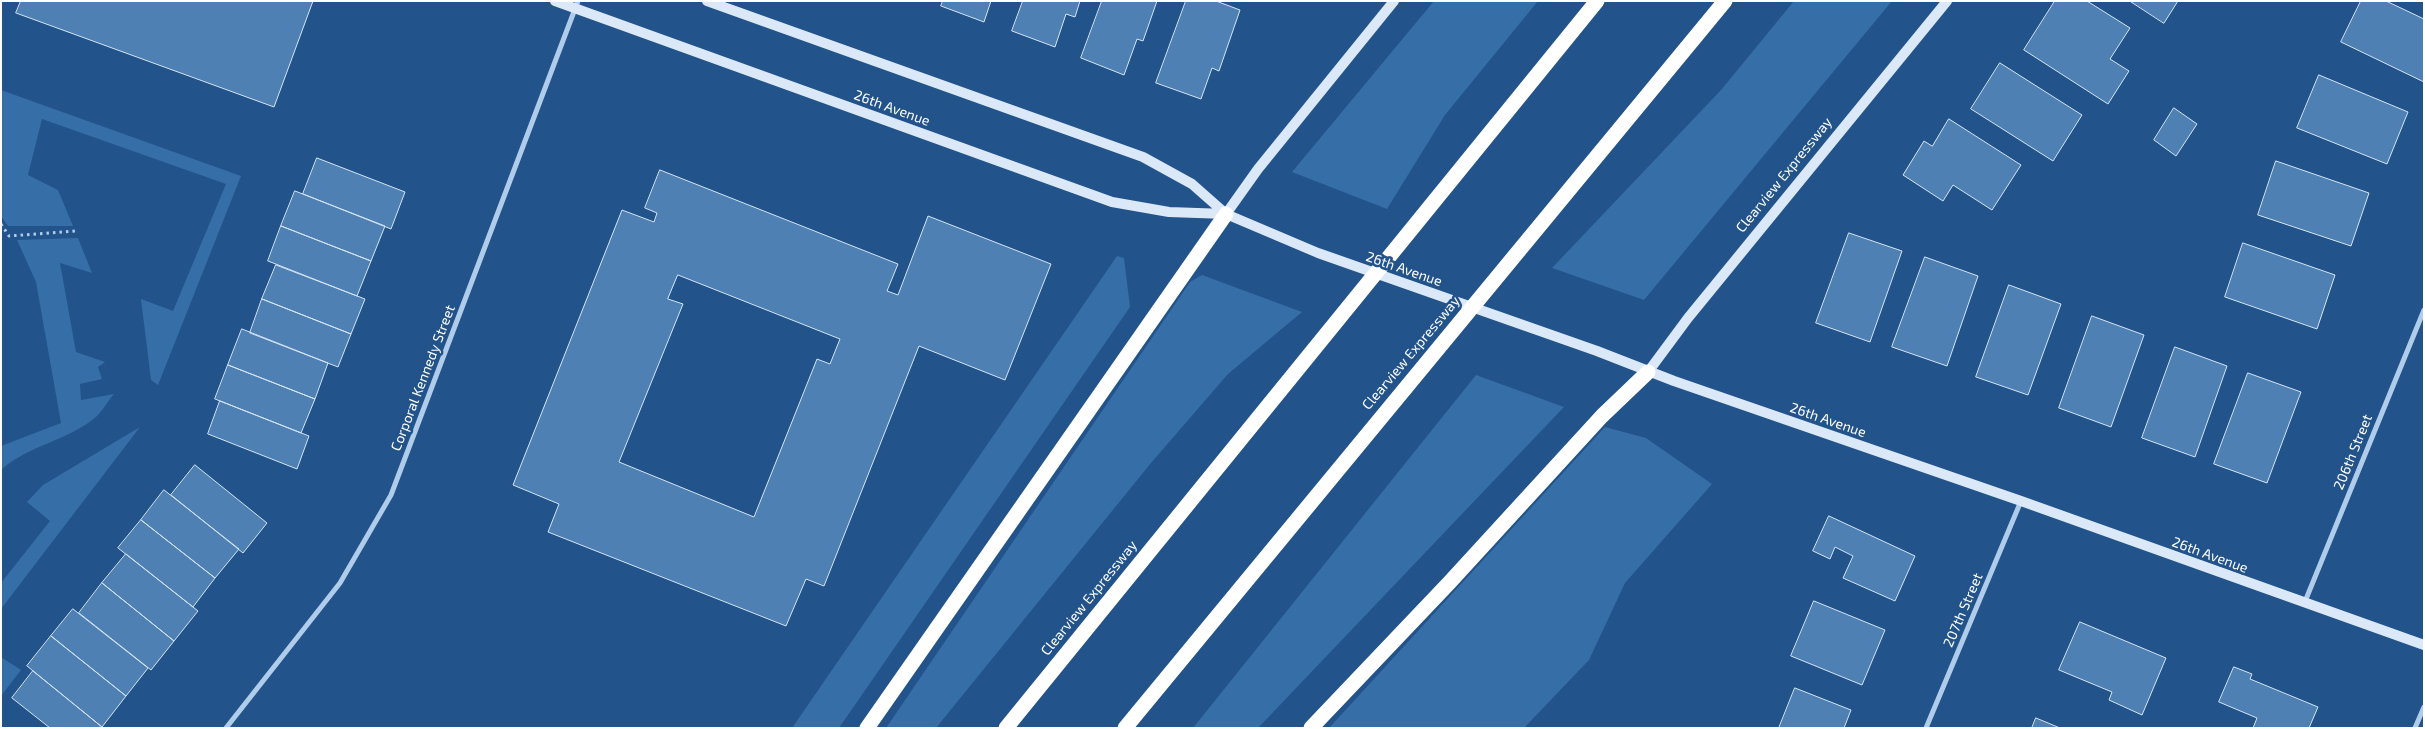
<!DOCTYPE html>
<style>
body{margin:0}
#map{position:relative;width:2425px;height:729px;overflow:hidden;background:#22538a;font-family:"Exo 2",sans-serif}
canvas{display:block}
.frame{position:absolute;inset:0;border:2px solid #fff;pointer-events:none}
</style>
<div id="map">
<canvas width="2425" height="729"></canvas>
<div class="frame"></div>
</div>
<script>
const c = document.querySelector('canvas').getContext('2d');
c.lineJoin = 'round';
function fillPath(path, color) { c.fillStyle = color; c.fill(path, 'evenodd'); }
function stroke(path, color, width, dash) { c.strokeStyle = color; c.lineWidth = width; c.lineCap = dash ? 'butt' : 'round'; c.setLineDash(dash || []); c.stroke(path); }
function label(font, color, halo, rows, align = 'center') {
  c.font = font + ' "Exo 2",sans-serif'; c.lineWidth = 5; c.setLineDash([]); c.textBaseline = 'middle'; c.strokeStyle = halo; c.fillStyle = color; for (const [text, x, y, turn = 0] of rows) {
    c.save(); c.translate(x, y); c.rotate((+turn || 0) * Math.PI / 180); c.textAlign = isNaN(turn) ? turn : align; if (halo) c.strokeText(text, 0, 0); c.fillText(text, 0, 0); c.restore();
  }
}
fillPath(new Path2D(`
 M1434,1H1538L1445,115L1387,209L1292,172Z
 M1794,1H1892L1644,300L1552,268L1721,90Z
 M1,90L241,176L158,385L151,380L141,299L173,311L226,184L42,119L28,175L58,190L73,226H8L1,216Z
 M78,238L92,273L60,263L76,352L105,362L98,367L102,379L80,384L81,400L114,394C108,401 103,410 97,416C69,441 28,445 1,470V446L61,423L36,282L17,240Z
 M1117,256L1124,258L1130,307L839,728H792Z
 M1202,275L1302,312L1228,374L1151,463L936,728H886L1190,282Z
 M1476,375L1564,407L1258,728H1193Z
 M140,427L1,609V583L50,521L27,502L43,485Z
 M1605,427L1646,438L1712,484L1625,583L1589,660L1524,728H1329Z
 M1,657L21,670L1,696Z`), '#366ea7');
const building = new Path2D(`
 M21,1H313L274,107L16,13Z
 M943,1H991L984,22L941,6Z
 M1023,1H1080L1075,17L1066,14L1055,47L1012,31Z
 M1102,1H1157L1143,41L1137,39L1124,75L1081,58Z
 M1186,1H1216L1240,10L1219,71L1212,68L1201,99L1156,83Z
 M2055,1H2087L2130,28L2110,59L2129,71L2108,104L2024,50Z
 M2130,1H2178L2164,23Z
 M2361,1H2386L2424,19V82L2341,42Z
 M2000,63L2082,115L2053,161L1971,109Z
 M2319,75L2408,112L2387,164L2297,128Z
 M2174,108L2197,124L2176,156L2154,140Z
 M1949,119L2021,165L1992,210L1953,185L1943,201L1903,175L1924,141L1932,146Z
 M317,158L405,192L391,229L303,194Z
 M2276,161L2369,193L2351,246L2258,215Z
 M660,170L898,264L887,291L898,295L928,216L1051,264L1005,380L919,346L824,586L806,579L786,626L548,532L559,504L513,485L622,210L654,222L657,213L645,208ZM678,275L840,339L830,364L817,359L754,517L619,462L683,304L668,299Z
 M295,191L385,226L371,261L281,226Z
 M281,226L371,261L357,296L268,261Z
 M1849,233L1902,251L1870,342L1816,323Z
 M2243,243L2335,275L2317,329L2225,297Z
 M1925,257L1978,276L1947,366L1892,347Z
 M276,265L365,299L351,334L262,299Z
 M2009,285L2061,304L2028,395L1976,377Z
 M262,299L351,334L338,367L250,333Z
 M2092,316L2144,335L2111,427L2059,408Z
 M242,329L328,363L315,399L228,365Z
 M2175,347L2227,366L2195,457L2142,438Z
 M228,365L315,399L301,433L215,399Z
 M2248,373L2301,392L2267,483L2214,464Z
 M220,401L309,436L297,469L208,434Z
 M195,465L267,523L243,553L171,495Z
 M164,490L239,549L215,578L141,520Z
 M1829,516L1915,556L1895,601L1843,578L1853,556L1835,547L1830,559L1813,551Z
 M141,520L215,578L193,607L118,548Z
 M126,554L198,611L174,641L102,583Z
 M102,583L174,641L151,670L79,613Z
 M1814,601L1885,630L1862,685L1791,656Z
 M73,609L148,668L126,696L51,636Z
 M2080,622L2166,658L2142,715L2109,700L2112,692L2059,670Z
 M51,636L126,696L102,727L27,666Z
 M2234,667L2252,674L2250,679L2318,707L2309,728H2253L2257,718L2219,702Z
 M33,671L102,727L104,728H50L12,698Z
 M1795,688L1851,710L1844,728H1779Z
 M2036,718L2060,728H2032Z`);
fillPath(building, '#4f80b3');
stroke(building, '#d3e5f8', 1);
stroke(new Path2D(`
 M1,224L9,236L75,231`), '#afccea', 3, [2.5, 4]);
stroke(new Path2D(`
 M2304,604L2424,310
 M226,728L340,583L391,495L578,1
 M1926,728L2021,501
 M2415,728L2424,707`), '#afccea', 5);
stroke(new Path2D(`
 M555,1L1112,202L1169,212L1226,214
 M707,1L1143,157L1192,184L1226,214L1318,253L1597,351L1674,381L2021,501L2424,645
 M1226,214L1258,169L1394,1
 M1648,372L1688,318L1947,1`), '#dae8f8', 10);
stroke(new Path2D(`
 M867,728L1226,214
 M1006,728L1597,1
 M1125,728L1725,1
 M1311,728L1449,583L1602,416L1648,372`), '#fff', 15);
label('14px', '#fff', '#22538a', [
 ["26th Avenue",892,108,20],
 ["Clearview Expressway",1784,175,-51],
 ["26th Avenue",1404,269,19],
 ["Clearview Expressway",1411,353,-50],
 ["Corporal Kennedy Street",423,378,-69],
 ["26th Avenue",1828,420,19],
 ["206th Street",2353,452,-68],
 ["26th Avenue",2210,555,20],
 ["Clearview Expressway",1089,598,-51],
 ["207th Street",1963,610,-67]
]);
</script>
